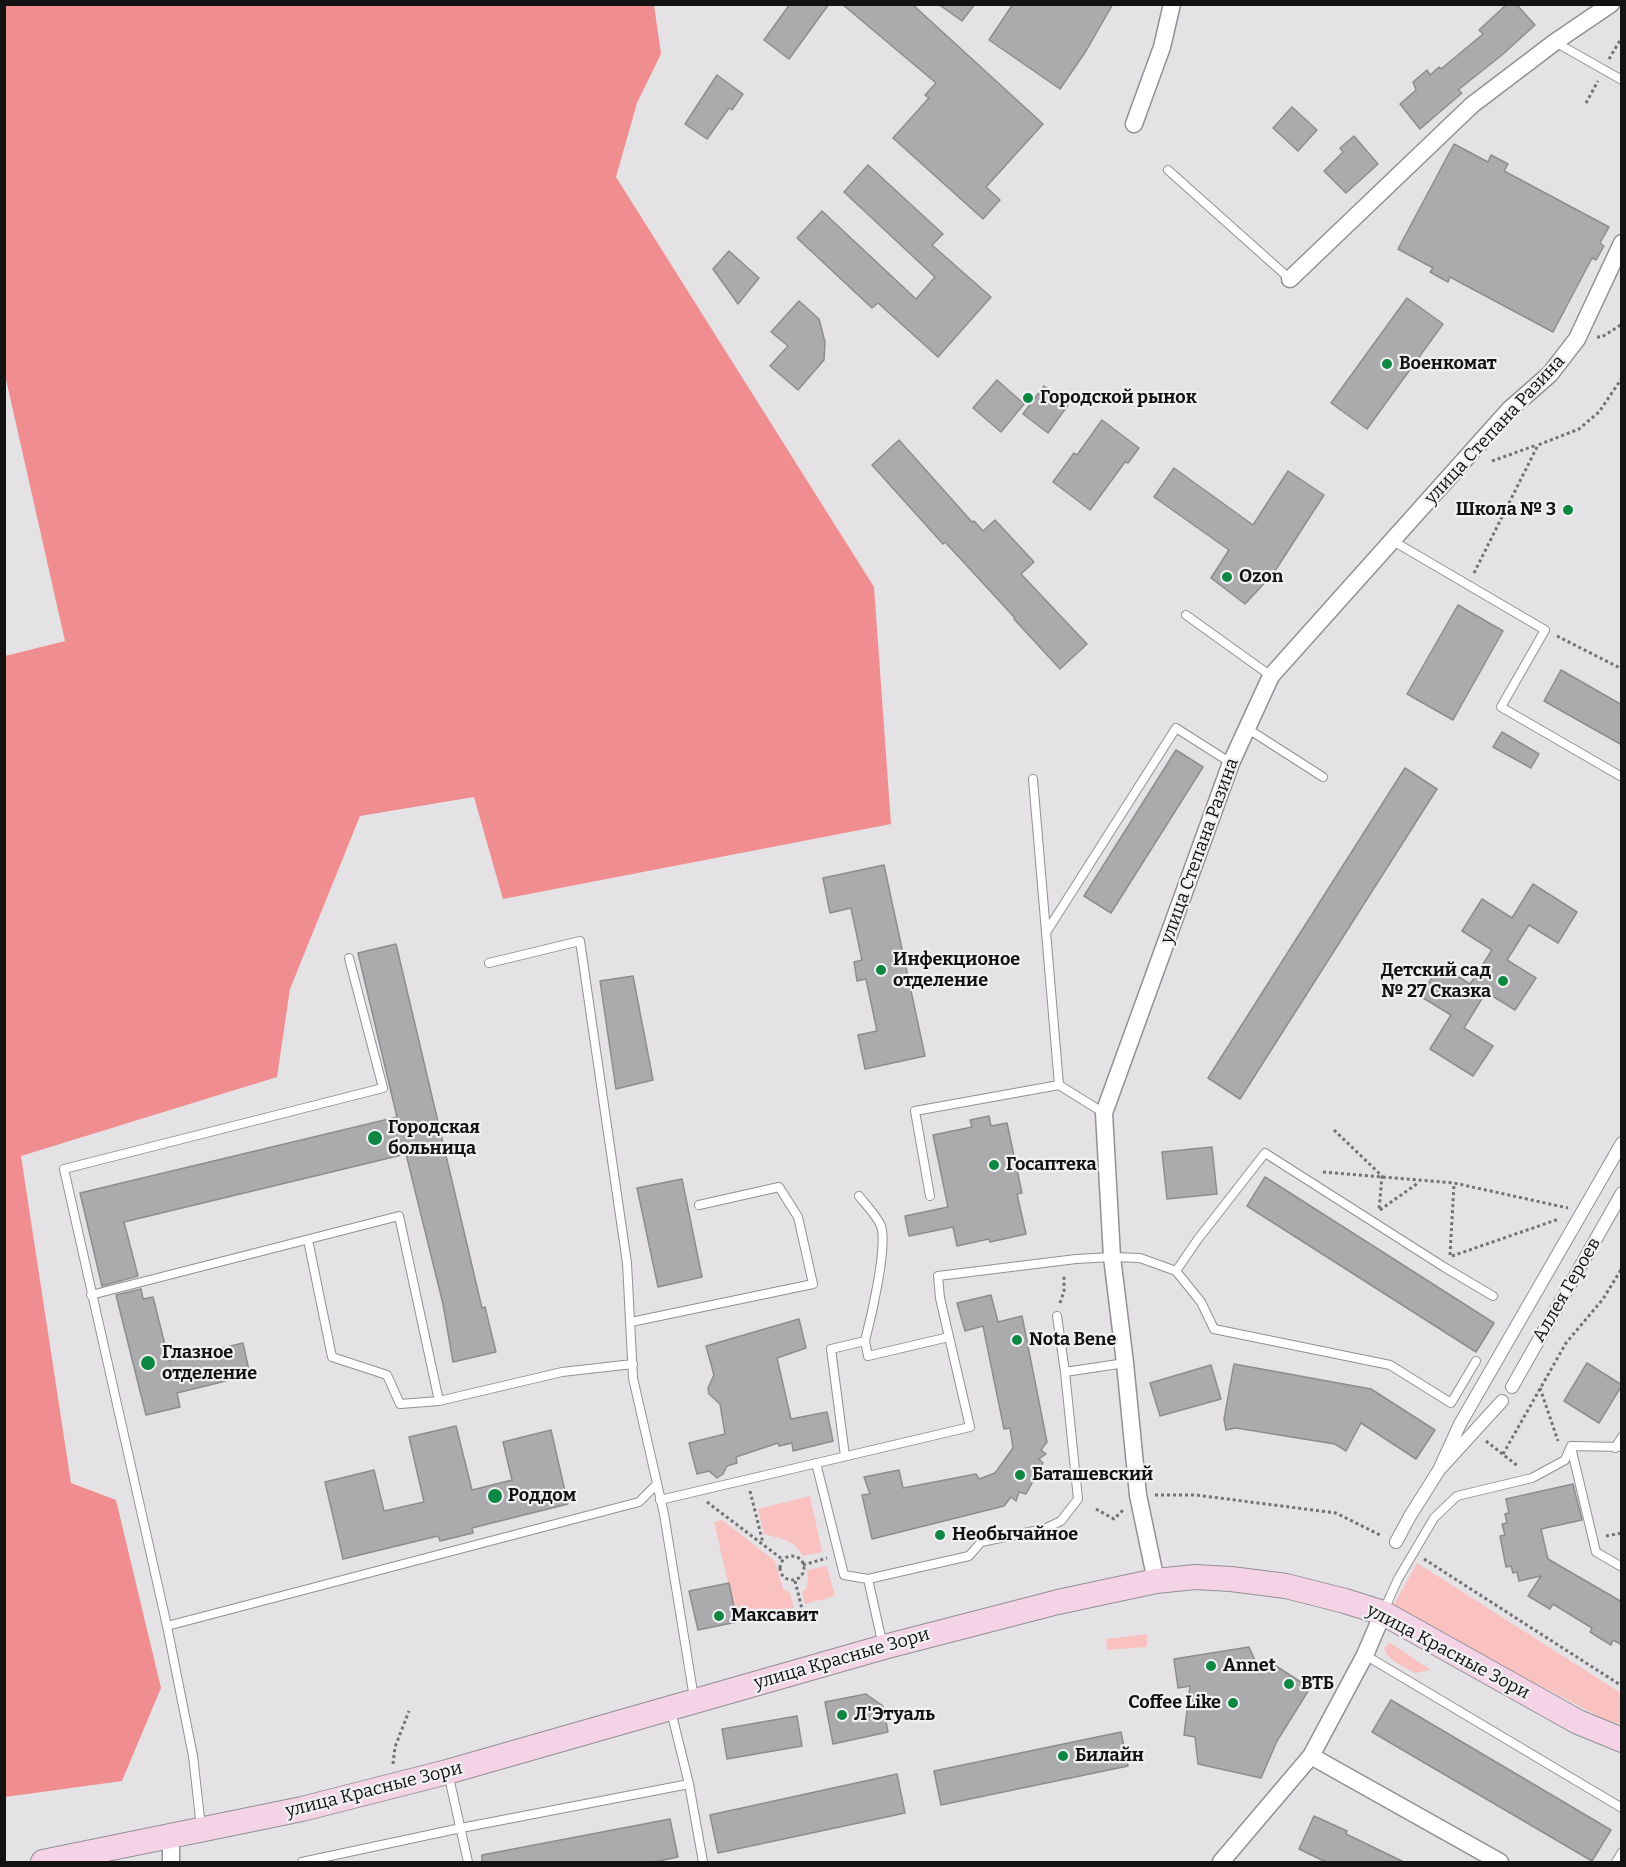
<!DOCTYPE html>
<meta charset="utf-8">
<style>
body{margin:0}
#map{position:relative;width:1626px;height:1867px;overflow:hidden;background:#e4e2e5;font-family:Bitter,serif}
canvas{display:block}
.frame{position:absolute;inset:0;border:6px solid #121213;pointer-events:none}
</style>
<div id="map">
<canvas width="1626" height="1867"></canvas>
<div class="frame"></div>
</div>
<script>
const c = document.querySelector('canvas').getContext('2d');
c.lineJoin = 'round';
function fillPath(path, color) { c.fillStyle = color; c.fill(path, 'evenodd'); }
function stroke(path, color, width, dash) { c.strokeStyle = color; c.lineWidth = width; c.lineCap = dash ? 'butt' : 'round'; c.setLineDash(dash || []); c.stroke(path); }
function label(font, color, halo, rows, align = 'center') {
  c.font = font + ' Bitter,serif'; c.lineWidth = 4.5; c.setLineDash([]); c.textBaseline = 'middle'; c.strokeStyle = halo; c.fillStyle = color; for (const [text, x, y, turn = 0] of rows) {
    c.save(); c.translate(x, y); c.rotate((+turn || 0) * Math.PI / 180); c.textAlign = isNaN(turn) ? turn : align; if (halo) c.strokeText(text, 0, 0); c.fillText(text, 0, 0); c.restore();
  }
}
fillPath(new Path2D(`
 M810,1496L822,1552L803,1556L804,1559C795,1539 784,1540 764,1534L758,1509Z
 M722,1520L775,1561L783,1589L790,1593L794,1608L737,1622L714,1522Z
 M1417,1563L1621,1693V1724L1602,1718L1392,1608Z
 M827,1566L835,1596L805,1604L802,1592L806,1589L808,1579L807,1570Z
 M1147,1634V1647L1107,1650L1106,1639Z
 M1390,1643L1431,1670L1415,1673C1403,1666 1387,1661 1384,1647Z`), '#fac1c1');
fillPath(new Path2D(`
 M5,4L654,5L661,54L637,103L616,177L874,587L891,824L503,899L474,797L360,816L290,989L277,1077L21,1156L71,1483L116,1500L161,1688L122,1781L5,1797V656L65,641L5,375Z`), '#f08d90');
const building = new Path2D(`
 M790,4H829L789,59L764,40Z
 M842,4H912L1043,124L986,187L1000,200L983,219L893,138L929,98L925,95L936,83Z
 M938,4H975L962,21Z
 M1013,4H1113L1086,51L1060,89L989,40Z
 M1507,4H1516L1535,25L1502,55L1458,90L1462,93L1420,129L1400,104L1416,90L1413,82L1427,70L1430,75L1439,67L1441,69L1483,34L1479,30Z
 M717,75L743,94L732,110L729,108L707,139L685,124Z
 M1292,107L1317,130L1298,151L1273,128Z
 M1354,136L1378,164L1346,193L1324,171L1343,152L1340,148Z
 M1454,144L1488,162L1491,155L1508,164L1504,171L1609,227L1600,243L1604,246L1596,260L1592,258L1553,332L1450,277L1448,282L1430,272L1433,268L1398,249Z
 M868,165L943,234L932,245L991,297L938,357L878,303L872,308L797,238L822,211L916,299L935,277L844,192Z
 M729,251L759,278L738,304L713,269Z
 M1407,298L1443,324L1367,429L1331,403Z
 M799,301L819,319L825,342L824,360L798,390L770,366L788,346L771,332Z
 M997,380L1024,404L1001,432L973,408Z
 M1044,386L1068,405L1048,433L1023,414Z
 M1102,420L1139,448L1128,463L1125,462L1090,510L1053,482L1074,453L1077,455Z
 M899,440L972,522L974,521L983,531L995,520L1034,562L1021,574L1087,644L1060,669L1014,619L1015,618L945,542L943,544L872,465Z
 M1174,468L1253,525L1288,471L1324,495L1273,574L1245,604L1211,578L1229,550L1154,497Z
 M1458,605L1503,631L1453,720L1407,694Z
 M1561,670L1622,705V745L1544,701Z
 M1502,732L1539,754L1531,768L1493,747Z
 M1176,750L1203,767L1111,913L1084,896Z
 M1405,768L1437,789L1240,1099L1208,1078Z
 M884,865L925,1056L865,1069L858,1035L877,1031L866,979L857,981L854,962L862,960L851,908L830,913L823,878Z
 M1533,884L1577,912L1558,943L1529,925L1507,960L1536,978L1515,1010L1486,992L1464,1028L1493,1046L1473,1076L1430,1049L1451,1015L1420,996L1440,965L1470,984L1492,950L1462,931L1482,899L1512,918Z
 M396,944L482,1308L485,1307L496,1352L453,1362L443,1304L406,1154L124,1222L138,1276L102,1286L80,1193L397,1117L358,953Z
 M633,976L653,1080L616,1089L600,981Z
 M989,1116L991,1126L1007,1123L1022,1193L1017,1194L1026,1234L990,1242L989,1239L957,1246L953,1227L909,1236L905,1216L948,1207L933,1135L972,1127L970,1120Z
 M1212,1147L1217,1194L1167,1199L1162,1152Z
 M1265,1177L1494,1323L1476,1352L1247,1206Z
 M682,1179L702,1277L658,1287L637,1188Z
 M141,1289L143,1299L153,1297L169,1361L243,1343L250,1375L177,1393L180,1407L146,1415L116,1295Z
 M991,1295L998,1322L1022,1316L1047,1442L1041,1450L1046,1454L1039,1459L1043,1463L1026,1494L1019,1492L1016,1501L1011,1497L1004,1506L872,1539L862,1495L870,1494L864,1477L899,1470L903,1488L976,1474L979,1479L995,1473L1013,1448L1010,1428L1004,1429L983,1326L965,1331L957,1303Z
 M799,1319L806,1348L777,1358L791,1419L827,1412L833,1441L793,1451L792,1443L779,1446L778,1443L736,1457L737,1463L727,1466L723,1474L717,1478L709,1471L697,1474L689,1443L725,1434L720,1404L709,1394L708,1388L714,1375L706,1346Z
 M1587,1363L1622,1385L1599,1423L1564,1401Z
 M1234,1364L1371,1389L1435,1430L1416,1459L1361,1423L1346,1451L1335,1444L1236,1428L1226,1430L1224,1419Z
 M1211,1365L1221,1399L1160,1416L1150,1383Z
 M456,1426L472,1490L512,1480L503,1442L551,1430L568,1504L472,1528L473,1533L440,1541L438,1536L343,1559L325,1482L374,1470L384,1511L424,1502L409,1437Z
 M1573,1484L1582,1520L1541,1529L1548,1559L1622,1602V1645L1613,1640L1611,1645L1590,1632L1592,1628L1553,1604L1550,1609L1528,1596L1541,1576L1519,1581L1517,1572L1513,1573L1511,1566L1506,1567L1500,1536L1505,1535L1502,1524L1507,1523L1505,1514L1509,1513L1506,1499Z
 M729,1583L737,1622L698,1630L689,1591Z
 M1249,1647L1258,1667L1276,1666L1310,1688L1277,1741L1261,1778L1198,1764L1195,1737L1184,1735L1190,1686L1178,1688L1174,1659Z
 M866,1694L883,1706L888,1732L833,1744L825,1702Z
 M1391,1700L1611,1830L1592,1861L1372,1732Z
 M797,1716L802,1746L727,1759L722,1729Z
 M1121,1732L1128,1766L941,1805L934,1771Z
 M897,1774L905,1813L718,1853L710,1815Z
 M1314,1816L1347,1831L1346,1834L1406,1863H1328L1299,1849Z
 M670,1819L678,1857L649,1863H482V1855Z`);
fillPath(building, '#ababae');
stroke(building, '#8d8d90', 1.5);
const service = new Path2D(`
 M1555,42L1622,80
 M1168,170L1290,279
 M1393,541L1545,630L1501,707L1622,777
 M1186,615L1271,676
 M1248,729L1323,777
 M1033,779L1059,1085L1104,1113
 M1047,931L1176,728L1231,763
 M489,963L580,941L627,1263L633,1378L664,1514L694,1698
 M859,1196C866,1205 877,1216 881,1226C888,1246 871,1318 865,1341
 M930,1196L915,1111L1059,1085
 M308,1240L332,1357L387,1375L400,1404L439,1401
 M1176,1271L1198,1239L1265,1153L1444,1267L1493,1296
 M91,1295L399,1216L439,1401L562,1372L633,1364
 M631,1322L813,1284L798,1217L779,1187L699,1205
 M1065,1372L1125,1363
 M1571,1447L1596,1552L1622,1567
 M1615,1448L1622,1437
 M845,1456L831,1349L865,1341L868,1356L949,1337
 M816,1463L844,1575L868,1579L883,1646
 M660,1500L970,1427L940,1298L938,1276L1076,1259L1112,1257L1140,1258L1176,1271L1201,1302L1214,1329L1390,1365L1451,1403L1476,1361
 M868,1579L969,1556L981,1542L1044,1529L1061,1521L1078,1499L1065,1372L1057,1316
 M1384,1610L1398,1579L1434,1518L1457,1496L1532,1478L1565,1460L1571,1446L1622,1447
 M167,1626L639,1502L657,1484
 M1365,1655L1622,1808
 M448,1773L468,1862
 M689,1784L703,1862
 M201,1827L193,1756L167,1626L64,1169L383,1088L349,958
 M302,1862L461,1828L689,1784L671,1711
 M1616,1862L1622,1852`);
const pedestrian = new Path2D(`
 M1512,1387L1622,1193
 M1439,1470L1460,1424L1622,1143
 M1396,1542L1410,1516L1439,1470L1502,1401`);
const minor = new Path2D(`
 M1134,124L1162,47L1172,4
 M1290,279L1472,105L1555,42L1611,4
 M1156,1581L1138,1495L1125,1363L1112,1257L1104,1113L1231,763L1271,676L1509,410L1550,374L1577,339L1622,243
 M1311,1756L1500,1862
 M171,1837V1862
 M1221,1862L1311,1756L1365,1655L1383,1613`);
const secondary = new Path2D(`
 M43,1862L302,1809L447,1772L884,1647L1058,1602L1156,1581L1195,1577L1231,1579L1286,1586L1345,1601L1383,1613L1578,1722L1622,1740`);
stroke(service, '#929093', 10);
stroke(pedestrian, '#929093', 14);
stroke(minor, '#929093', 19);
stroke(secondary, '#929093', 26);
stroke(new Path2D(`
 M1609,59L1622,37
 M1586,103L1598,81
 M1597,337H1602L1622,324
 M1492,461L1537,445
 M1474,573L1538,445L1579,429L1599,412L1622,378
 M1557,636L1622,669
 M1334,1130L1382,1176L1379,1210
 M1323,1172L1454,1183L1568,1208
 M1380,1210L1418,1183
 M1450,1255L1454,1184
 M1452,1256L1559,1219
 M1060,1303L1064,1291V1274
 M1540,1388L1558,1441
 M1486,1441L1519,1467
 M1503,1454L1566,1343L1603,1299L1622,1268
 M750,1491L763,1543
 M1155,1495H1196L1336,1513L1382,1536
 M707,1502L782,1559
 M1096,1509L1114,1519L1124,1509
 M1606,1536L1622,1533
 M780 1568a12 12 0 1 1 24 0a12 12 0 1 1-24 0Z
 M1424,1559L1622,1686
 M803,1565L827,1558
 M795,1581L805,1621
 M393,1764L395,1747L409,1711`), '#727173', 3, [3, 3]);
stroke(service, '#fff', 8);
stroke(pedestrian, '#fff', 12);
stroke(minor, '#fff', 16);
stroke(secondary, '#f4d3e6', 24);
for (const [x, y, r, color] of [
 [1387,364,6,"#0d8741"],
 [1028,398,6,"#0d8741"],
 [1568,510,6,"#0d8741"],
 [1227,577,6,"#0d8741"],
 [881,970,6,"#0d8741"],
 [1503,981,6,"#0d8741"],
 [375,1138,8,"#0d8741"],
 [994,1165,6,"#0d8741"],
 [1017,1340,6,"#0d8741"],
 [148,1363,8,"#0d8741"],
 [1020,1475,6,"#0d8741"],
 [495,1496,8,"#0d8741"],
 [940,1535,6,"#0d8741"],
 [719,1616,6,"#0d8741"],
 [1211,1666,6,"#0d8741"],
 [1289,1684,6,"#0d8741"],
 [1233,1703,6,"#0d8741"],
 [842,1715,6,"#0d8741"],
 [1063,1756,6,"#0d8741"]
]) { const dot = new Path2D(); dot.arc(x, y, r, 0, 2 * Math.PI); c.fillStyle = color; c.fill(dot); stroke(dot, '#f1f0f3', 2); }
label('bold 18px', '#121213', '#f1f0f3', [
 ["Военкомат",1399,364],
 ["Городской рынок",1040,398],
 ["Школа № 3",1556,510,"right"],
 ["Ozon",1239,577],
 ["Инфекционое",893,960],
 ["отделение",893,981],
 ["Детский сад",1491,971,"right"],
 ["№ 27 Сказка",1491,992,"right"],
 ["Городская",388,1128],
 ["больница",388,1149],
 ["Госаптека",1006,1165],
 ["Nota Bene",1029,1340],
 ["Глазное",162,1353],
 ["отделение",162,1374],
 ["Баташевский",1032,1475],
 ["Роддом",508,1496],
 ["Необычайное",952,1535],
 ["Максавит",731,1616],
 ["Annet",1223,1666],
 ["ВТБ",1301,1684],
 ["Coffee Like",1221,1703,"right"],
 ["Л'Этуаль",854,1715],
 ["Билайн",1075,1756]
], 'left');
label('18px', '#121213', '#f1f0f3', [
 ["улица Степана Разина",1495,430,-47],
 ["улица Степана Разина",1200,851,-70],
 ["Аллея Героев",1567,1290,-60],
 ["улица Красные Зори",1448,1652,28],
 ["улица Красные Зори",842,1659,-16],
 ["улица Красные Зори",374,1790,-14]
]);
</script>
